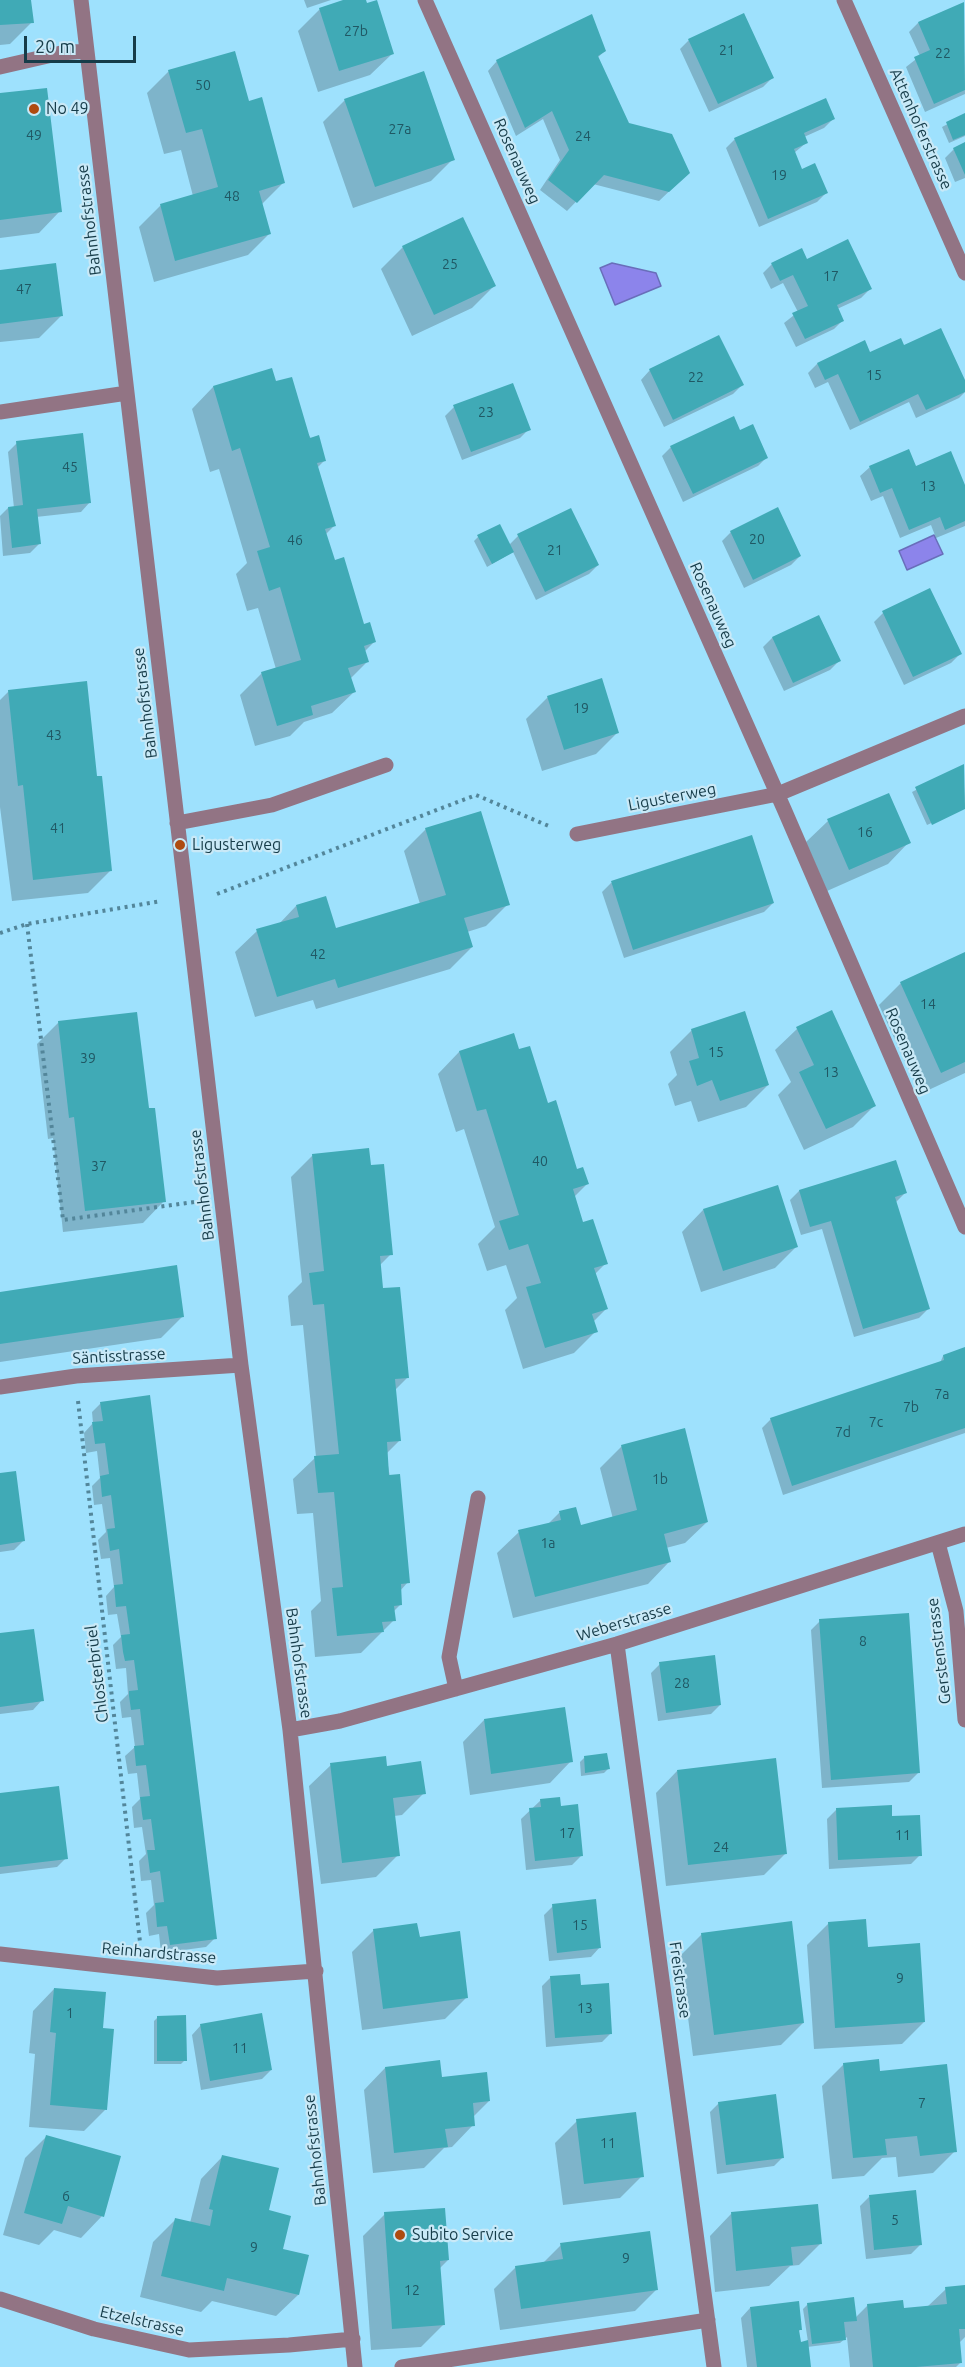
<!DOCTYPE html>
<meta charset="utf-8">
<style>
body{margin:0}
#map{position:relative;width:965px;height:2367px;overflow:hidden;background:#9ee1fd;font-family:Ubuntu,sans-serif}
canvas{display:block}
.scale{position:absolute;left:24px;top:36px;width:112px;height:27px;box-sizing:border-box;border:3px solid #163c49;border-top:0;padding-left:8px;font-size:18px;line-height:21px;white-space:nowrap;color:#163c49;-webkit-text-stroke:4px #c9e9f7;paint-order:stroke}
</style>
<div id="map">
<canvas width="965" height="2367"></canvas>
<div class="scale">20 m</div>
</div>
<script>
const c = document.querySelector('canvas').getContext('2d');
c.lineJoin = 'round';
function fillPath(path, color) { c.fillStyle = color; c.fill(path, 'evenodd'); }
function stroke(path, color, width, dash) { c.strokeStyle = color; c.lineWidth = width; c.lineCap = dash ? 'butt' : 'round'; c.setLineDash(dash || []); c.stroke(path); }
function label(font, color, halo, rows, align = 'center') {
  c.font = font + ' Ubuntu,sans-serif'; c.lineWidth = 4.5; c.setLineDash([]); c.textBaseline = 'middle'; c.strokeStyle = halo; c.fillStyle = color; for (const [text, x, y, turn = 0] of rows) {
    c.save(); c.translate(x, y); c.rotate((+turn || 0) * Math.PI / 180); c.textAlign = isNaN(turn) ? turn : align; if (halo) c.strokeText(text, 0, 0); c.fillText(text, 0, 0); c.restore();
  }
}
const water = new Path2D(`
 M612,263L656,273L661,286L615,305L600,268Z
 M934,535L943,554L907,570L899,551Z`);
fillPath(water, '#8c84eb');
stroke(water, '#696eba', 1.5);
fillPath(new Path2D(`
 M0,0H29L32,22L10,44L0,45Z
 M304,0H331L307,8Z
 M348,0H364L392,54L370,75L318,92L298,31L320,9Z
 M963,4L965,94L925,112L906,67L920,56L909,32L918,23Z
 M689,40L772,78L763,87L709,112L680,49Z
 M605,51L597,58L628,124L679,182L659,201L593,184L567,211L540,190L560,160L543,119L516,136L488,71L497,61Z
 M169,71L248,103L284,182L261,205L269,234L248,255L154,282L139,227L161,205L193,196L181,150L164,154L147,93Z
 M0,95L60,211L39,233L0,238Z
 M345,100L453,159L431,181L353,208L323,122Z
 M965,115V136L949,143L942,127Z
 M833,119L824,128L804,137L806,143L794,153L801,171L826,193L817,202L759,227L726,148L735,139Z
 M965,144V178L955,182L945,158L954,149Z
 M403,247L494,286L472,308L412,336L381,269Z
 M807,261L870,289L861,298L837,309L843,320L834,329L796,347L784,323L798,312L783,283L771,289L763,273L772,264Z
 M0,272L61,316L39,338L0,342Z
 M865,342L870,354L903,347L965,383V392L959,398L916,418L909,402L850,430L828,382L815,388L808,373L817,364Z
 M650,370L742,385L733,394L664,427L641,380Z
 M275,383L325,460L317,468L334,526L326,534L334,561L363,626L375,641L364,652L367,662L350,679L354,692L332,713L304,722L290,736L255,746L240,695L262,673L276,669L258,608L247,611L236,574L247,563L219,469L210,472L192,409L213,387Z
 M454,407L529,429L520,438L462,460L445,416Z
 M739,432L767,457L758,466L683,502L662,456L671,447Z
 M17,443L90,502L81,512L36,517L39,544L30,553L3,556L0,516L8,508H14L8,452Z
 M870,467L915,468L965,489V526L936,538L931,525L900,538L883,496L871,501L860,476Z
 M731,532L800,556L791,565L744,588L722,541Z
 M518,536L598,565L589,574L536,600L513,552L487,567L474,541L478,537L509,545Z
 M929,590L960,654L951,663L904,685L874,622L883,613Z
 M819,617L839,661L830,670L784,691L763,647L772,638Z
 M9,691L95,777L110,871L88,893L12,901L0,807V700Z
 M548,697L618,732L596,754L542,771L526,719Z
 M963,766L965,808L927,825L912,792Z
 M828,821L909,842L888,864L827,891L806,842Z
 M426,829L508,904L486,926L467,932L472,947L450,969L316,1009L313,1000L255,1017L235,952L257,931L278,925L296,906L334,930L420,904L404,851Z
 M751,837L773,903L764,912L624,958L602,892L611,883Z
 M965,953V1073L920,1094L879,1005L901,983Z
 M59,1022L147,1110L164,1201L143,1223L63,1232L53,1138L48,1139L37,1044Z
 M797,1029L875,1105L853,1127L804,1150L778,1095L791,1082L775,1050Z
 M692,1030L768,1085L746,1107L698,1122L691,1101L675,1106L668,1084L677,1075L670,1052Z
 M518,1051L547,1105L576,1171L587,1184L574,1197L582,1224L606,1263L595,1274L606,1309L593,1322L596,1331L574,1353L523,1369L505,1310L517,1298L506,1265L487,1271L478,1244L495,1227L464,1129L456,1132L438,1074L459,1052Z
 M313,1155L370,1167L391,1254L379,1266L382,1290L407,1378L395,1390L400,1440L386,1454L408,1582L400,1591L401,1604L393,1612L394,1620L361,1653L315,1657L311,1611L321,1601L313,1513L297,1514L293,1479L316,1457L303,1325L291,1326L288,1296L302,1282L291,1177Z
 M895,1162L905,1193L896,1202L928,1309L919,1318L854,1337L822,1229L801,1235L790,1200L799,1191Z
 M703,1210L797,1246L775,1268L701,1292L682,1232Z
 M0,1293L183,1316L161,1338L0,1362Z
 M965,1348V1433L783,1495L762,1428L771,1419L940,1363L943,1356Z
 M101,1403L215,1938L206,1947L161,1953L159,1934L149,1936L146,1913L154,1905L151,1880L141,1881L139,1861L146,1854L142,1827L134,1828L132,1807L140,1799L137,1773L128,1774L125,1756L135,1747L131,1717L122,1718L120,1702L128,1694L126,1668L116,1669L113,1645L121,1637L117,1614L108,1615L106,1596L114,1587L110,1558L101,1559L98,1540L106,1532L102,1504L94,1505L92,1486L100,1478L97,1451L86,1453L84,1433L93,1423L92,1412Z
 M622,1446L707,1522L685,1543L666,1548L669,1562L648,1584L513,1618L497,1553L519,1532L547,1525L559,1513L575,1508L580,1527L613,1519L600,1468Z
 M0,1474L23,1541L14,1550L0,1552Z
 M820,1621L918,1773L909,1782L822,1788L811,1630Z
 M0,1635L42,1700L33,1710L0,1714Z
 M660,1664L720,1705L711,1714L658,1721L651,1673Z
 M484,1720L571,1761L550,1783L470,1795L463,1742Z
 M584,1758L608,1769L604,1773L581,1776L580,1762Z
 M331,1765L386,1767L424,1793L402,1815L394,1816L398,1855L376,1877L321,1884L309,1786Z
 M677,1771L786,1853L764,1875L666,1886L656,1793Z
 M0,1795L66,1858L57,1867L0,1874Z
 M541,1800L559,1808L581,1856L572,1865L526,1870L521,1819Z
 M836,1810L890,1818L920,1855L911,1864L829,1869L827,1819Z
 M553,1906L600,1947L591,1957L549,1961L544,1915Z
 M829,1923L867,1948L924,2022L902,2044L814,2049L807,1945Z
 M374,1930L418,1938L467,1997L445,2019L362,2030L352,1952Z
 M702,1934L803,2023L781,2045L693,2056L680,1956Z
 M551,1977L580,1987L611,2033L602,2042L546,2047L542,1986Z
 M54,1989L101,2029L106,2109L84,2131L29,2127L35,2054L29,2053L33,2011Z
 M158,2017L185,2060L181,2064H154V2021Z
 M201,2025L271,2070L262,2079L201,2090L192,2035Z
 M844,2064L879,2073L955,2151L933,2173L898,2177L896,2157L882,2158L864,2176L832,2179L822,2086Z
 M385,2068L440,2079L489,2101L473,2117V2125L452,2147L444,2148L424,2168L373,2173L364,2090Z
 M719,2103L783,2157L774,2166L717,2174L710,2112Z
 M577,2121L642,2176L620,2198L563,2205L555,2143Z
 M46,2137L102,2216L81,2238L54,2230L39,2245L3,2235L25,2158Z
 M222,2157L267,2211L298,2295L276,2316L212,2301L201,2312L140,2297L153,2242L175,2220L190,2223L201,2179Z
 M869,2197L920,2245L911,2254L866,2259L860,2206Z
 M385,2214L448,2260L439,2269L443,2325L421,2347L371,2350L363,2236Z
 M731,2214L821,2243L799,2265L790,2266L769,2286L715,2292L710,2236Z
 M561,2245L657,2289L635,2311L500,2330L494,2289L516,2267L542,2264Z
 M965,2287V2337L959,2343L961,2362L956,2367H850L847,2337L840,2343L807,2347L809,2367H747L741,2318L750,2308L801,2329L798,2332L799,2343L808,2342L803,2309L808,2304L855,2318L868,2305L902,2310L927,2307L946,2289Z`), '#0003');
fillPath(new Path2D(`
 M0,0H31L34,23L0,25Z
 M343,0H366L367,3L377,0L394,54L339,71L319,8Z
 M964,2L965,90L934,104L914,57L930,50L918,22Z
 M744,13L774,78L718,104L688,39Z
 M592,14L606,51L598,56L629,123L672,134L690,173L669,192L604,175L577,203L548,180L569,150L552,111L525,128L496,60Z
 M235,51L249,101L262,97L285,183L259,191L271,234L175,261L160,204L218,187L202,129L186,133L168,70Z
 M424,71L455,160L375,187L344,99Z
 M47,88L62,212L0,220V93Z
 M826,98L835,119L804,133L808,143L794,149L802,169L815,163L828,193L768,219L734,138Z
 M965,113V135L953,140L946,122Z
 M965,142V175L953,148Z
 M463,217L496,286L434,315L402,246Z
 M848,239L872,289L837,305L844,321L805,339L792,313L808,306L793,275L780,281L771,263L802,248L807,259Z
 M56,263L63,316L0,324V270Z
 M941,328L965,380V392L926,410L918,394L860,422L838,374L825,380L817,363L865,340L870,352L901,338L904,345Z
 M719,335L744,385L673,420L649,369Z
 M272,368L276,381L292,377L310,438L319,435L326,461L317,463L336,526L325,529L335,560L344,557L364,624L370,622L376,642L364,646L369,662L348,668L356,692L311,706L313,715L277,726L261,672L301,660L280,587L269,591L257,551L270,547L240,448L232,451L213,386Z
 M513,383L531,430L471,452L453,405Z
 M734,416L740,430L753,424L768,458L693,494L670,446Z
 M83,433L91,503L37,509L41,544L12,548L8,507L23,505L16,441Z
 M909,449L916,466L951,451L965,485V521L945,530L940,517L909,530L892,488L880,493L869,466Z
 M778,507L801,556L753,580L730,531Z
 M571,508L599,565L545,592L517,534Z
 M500,524L514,552L492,564L477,535Z
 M930,588L962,654L913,677L882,611Z
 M819,615L841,661L793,683L772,637Z
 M602,678L619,733L564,750L547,696Z
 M87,681L97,776H102L112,871L33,880L23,785L18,786L8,690Z
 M964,764L965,809L932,825L915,787Z
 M889,793L911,843L849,870L827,819Z
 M481,811L510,905L464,918L473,947L338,988L335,979L277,997L256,929L299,917L296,905L326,896L336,928L446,895L425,828Z
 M752,835L774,903L633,950L611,881Z
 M965,952V1062L941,1073L900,982Z
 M832,1010L876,1106L826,1129L799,1072L814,1065L796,1027Z
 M745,1011L769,1085L720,1101L712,1080L697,1086L689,1061L699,1058L691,1029Z
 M137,1012L149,1108H155L166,1202L85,1211L74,1117L69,1118L58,1021Z
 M514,1033L519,1049L530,1046L548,1103L556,1100L577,1169L583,1167L589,1184L573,1189L583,1222L593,1219L608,1264L594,1268L608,1309L592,1314L598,1332L545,1348L526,1287L541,1283L528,1244L509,1250L499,1221L519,1215L486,1109L477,1111L459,1051Z
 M369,1148L371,1165L384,1164L393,1255L380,1256L383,1288L400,1287L409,1378L395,1379L401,1441L387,1442L389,1475L400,1474L410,1583L401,1584L402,1605L394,1606L396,1621L382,1622L384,1632L337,1636L332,1588L343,1587L334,1492L318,1493L314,1456L339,1454L324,1304L313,1305L309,1273L324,1271L312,1154Z
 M896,1160L907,1193L895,1197L930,1309L863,1329L831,1221L810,1227L799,1190Z
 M778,1185L798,1247L723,1271L703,1209Z
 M177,1265L184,1317L0,1344V1292Z
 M965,1347V1428L792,1486L770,1418L944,1360L943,1355Z
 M150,1395L217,1939L170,1945L167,1926L157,1927L155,1903L164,1902L160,1871L150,1873L147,1850H155L151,1819L143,1820L142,1814L140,1797L150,1796L146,1765L136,1766L134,1746L144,1745L140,1709L131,1710L129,1696V1691L138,1690L134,1660L125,1661L123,1652L121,1635L130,1634L126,1606L116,1607L114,1585L123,1584L119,1549L110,1551L107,1529L115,1528L111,1495L102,1497L100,1476L109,1474L105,1443L95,1444L92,1422L103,1421L100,1402Z
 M685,1428L708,1522L664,1534L671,1562L535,1597L518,1530L561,1520L559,1511L576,1507L581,1525L637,1510L621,1445Z
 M16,1471L25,1541L0,1545V1473Z
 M909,1613L920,1773L831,1780L819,1619Z
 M34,1629L44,1701L0,1707V1633Z
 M715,1655L721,1705L666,1713L659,1662Z
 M565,1707L573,1762L491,1774L484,1719Z
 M607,1753L610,1769L585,1773L584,1756Z
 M386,1756L387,1766L421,1761L426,1794L393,1798L400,1856L342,1863L330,1763Z
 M776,1758L787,1854L688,1865L677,1770Z
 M59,1786L68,1859L0,1867V1793Z
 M560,1797L561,1806L578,1804L583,1856L535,1861L529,1808L541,1807L540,1799Z
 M892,1805V1816L920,1815L922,1856L838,1860L836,1808Z
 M596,1899L601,1948L557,1953L552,1904Z
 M866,1919L868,1947L920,1943L925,2022L835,2028L828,1922Z
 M792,1921L804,2023L714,2035L701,1933Z
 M417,1923L420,1937L460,1931L468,1998L383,2009L373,1929Z
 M580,1974L581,1985L609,1983L612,2034L555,2038L550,1976Z
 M54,1988L106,1992L103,2028L114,2029L107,2110L50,2105L56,2033L50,2032Z
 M262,2013L272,2070L210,2081L200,2024Z
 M186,2015L187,2061H157V2016Z
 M879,2059L880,2071L947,2064L957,2152L920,2156L917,2136L885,2139L887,2155L853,2158L843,2063Z
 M440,2060L442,2077L487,2072L490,2101L473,2103L475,2126L445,2129L448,2147L394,2153L385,2067Z
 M776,2094L784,2158L726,2165L718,2102Z
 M636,2112L644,2177L584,2184L576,2119Z
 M46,2135L121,2156L104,2217L68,2206L62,2224L24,2213Z
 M222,2155L279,2168L269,2210L291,2216L283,2249L309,2255L299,2295L227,2278L224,2291L161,2276L175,2218L210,2226L213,2210L209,2209Z
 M916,2190L922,2245L874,2250L869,2195Z
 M818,2204L822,2244L791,2247L793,2265L736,2271L731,2212Z
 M445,2208L449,2260L440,2261L445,2325L392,2329L384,2212Z
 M650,2231L658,2290L521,2309L515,2266L563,2259L560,2243Z
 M965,2285V2329H959L962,2363L916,2367H873L867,2304L903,2300L904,2308L947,2304L945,2287Z
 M854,2297L857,2321L844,2322L846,2340L812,2344L807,2303Z
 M799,2301L802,2330H799L801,2342L808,2340L811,2367H757L750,2307Z`), '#40aab6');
stroke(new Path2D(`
 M217,894L476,795L551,827
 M27,924L63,1220L194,1202
 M0,933L27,924L161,901
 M78,1401L140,1942`), '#53869a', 4, [3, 4.5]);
stroke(new Path2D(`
 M81,0L241,1365L290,1730L355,2367
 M425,0L784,809L965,1227
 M844,0L965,273
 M0,67L61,53L87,51
 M0,412L127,393
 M177,823L272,805L386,765
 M577,834L778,794L965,716
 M0,1387L76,1376L241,1365
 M938,1543L956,1611L965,1720
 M617,1644L714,2367
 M456,1689L449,1657L478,1498
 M290,1730L340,1721L617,1644L965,1534
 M0,1954L217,1978L316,1971
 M0,2299L94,2329L189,2350L289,2345L353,2339
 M402,2367L708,2320`), '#927484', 15);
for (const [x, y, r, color] of [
 [34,109,6,"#ae4b10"],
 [180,845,6,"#ae4b10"],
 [400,2235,6,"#ae4b10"]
]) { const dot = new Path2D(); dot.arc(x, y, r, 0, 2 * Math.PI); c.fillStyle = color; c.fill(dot); stroke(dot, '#c9e9f7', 2); }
label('14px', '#205864', null, [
 ["27b",356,31],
 ["21",727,50],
 ["22",943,53],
 ["50",203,85],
 ["27a",400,129],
 ["49",34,135],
 ["24",583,136],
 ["19",779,175],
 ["48",232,196],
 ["25",450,264],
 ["17",831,276],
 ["47",24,289],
 ["15",874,375],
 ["22",696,377],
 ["23",486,412],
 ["45",70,467],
 ["13",928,486],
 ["20",757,539],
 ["46",295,540],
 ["21",555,550],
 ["19",581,708],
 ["43",54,735],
 ["41",58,828],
 ["16",865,832],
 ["42",318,954],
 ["14",928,1004],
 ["15",716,1052],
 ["39",88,1058],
 ["13",831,1072],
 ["40",540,1161],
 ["37",99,1166],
 ["7a",942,1394],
 ["7b",911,1407],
 ["7c",876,1422],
 ["7d",843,1432],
 ["1b",660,1479],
 ["1a",548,1543],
 ["8",863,1641],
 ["28",682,1683],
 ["17",567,1833],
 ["11",903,1835],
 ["24",721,1847],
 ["15",580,1925],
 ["9",900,1978],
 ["13",585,2008],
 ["1",70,2013],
 ["11",240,2048],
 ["7",922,2103],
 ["11",608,2143],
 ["6",66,2196],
 ["5",895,2220],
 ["9",254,2247],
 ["9",626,2258],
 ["12",412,2290]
]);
label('16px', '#163c49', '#c9e9f7', [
 ["No 49",46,109],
 ["Ligusterweg",192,845],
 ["Subito Service",412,2235]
], 'left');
label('16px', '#163c49', '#c9e9f7', [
 ["Attenhoferstrasse",921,129,66],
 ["Rosenauweg",517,161,66],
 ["Bahnhofstrasse",89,220,-97],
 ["Rosenauweg",713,605,66],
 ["Bahnhofstrasse",145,703,-97],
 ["Ligusterweg",672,797,-11],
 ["Rosenauweg",908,1051,67],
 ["Bahnhofstrasse",202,1185,-97],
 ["Säntisstrasse",119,1356,-3],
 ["Weberstrasse",624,1622,-17],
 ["Gerstenstrasse",939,1651,-97],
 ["Bahnhofstrasse",299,1663,82],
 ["Chlosterbrüel",97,1674,-97],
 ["Reinhardstrasse",159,1953,5],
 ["Freistrasse",680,1980,82],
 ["Bahnhofstrasse",315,2150,-96],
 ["Etzelstrasse",142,2321,13]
]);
</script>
